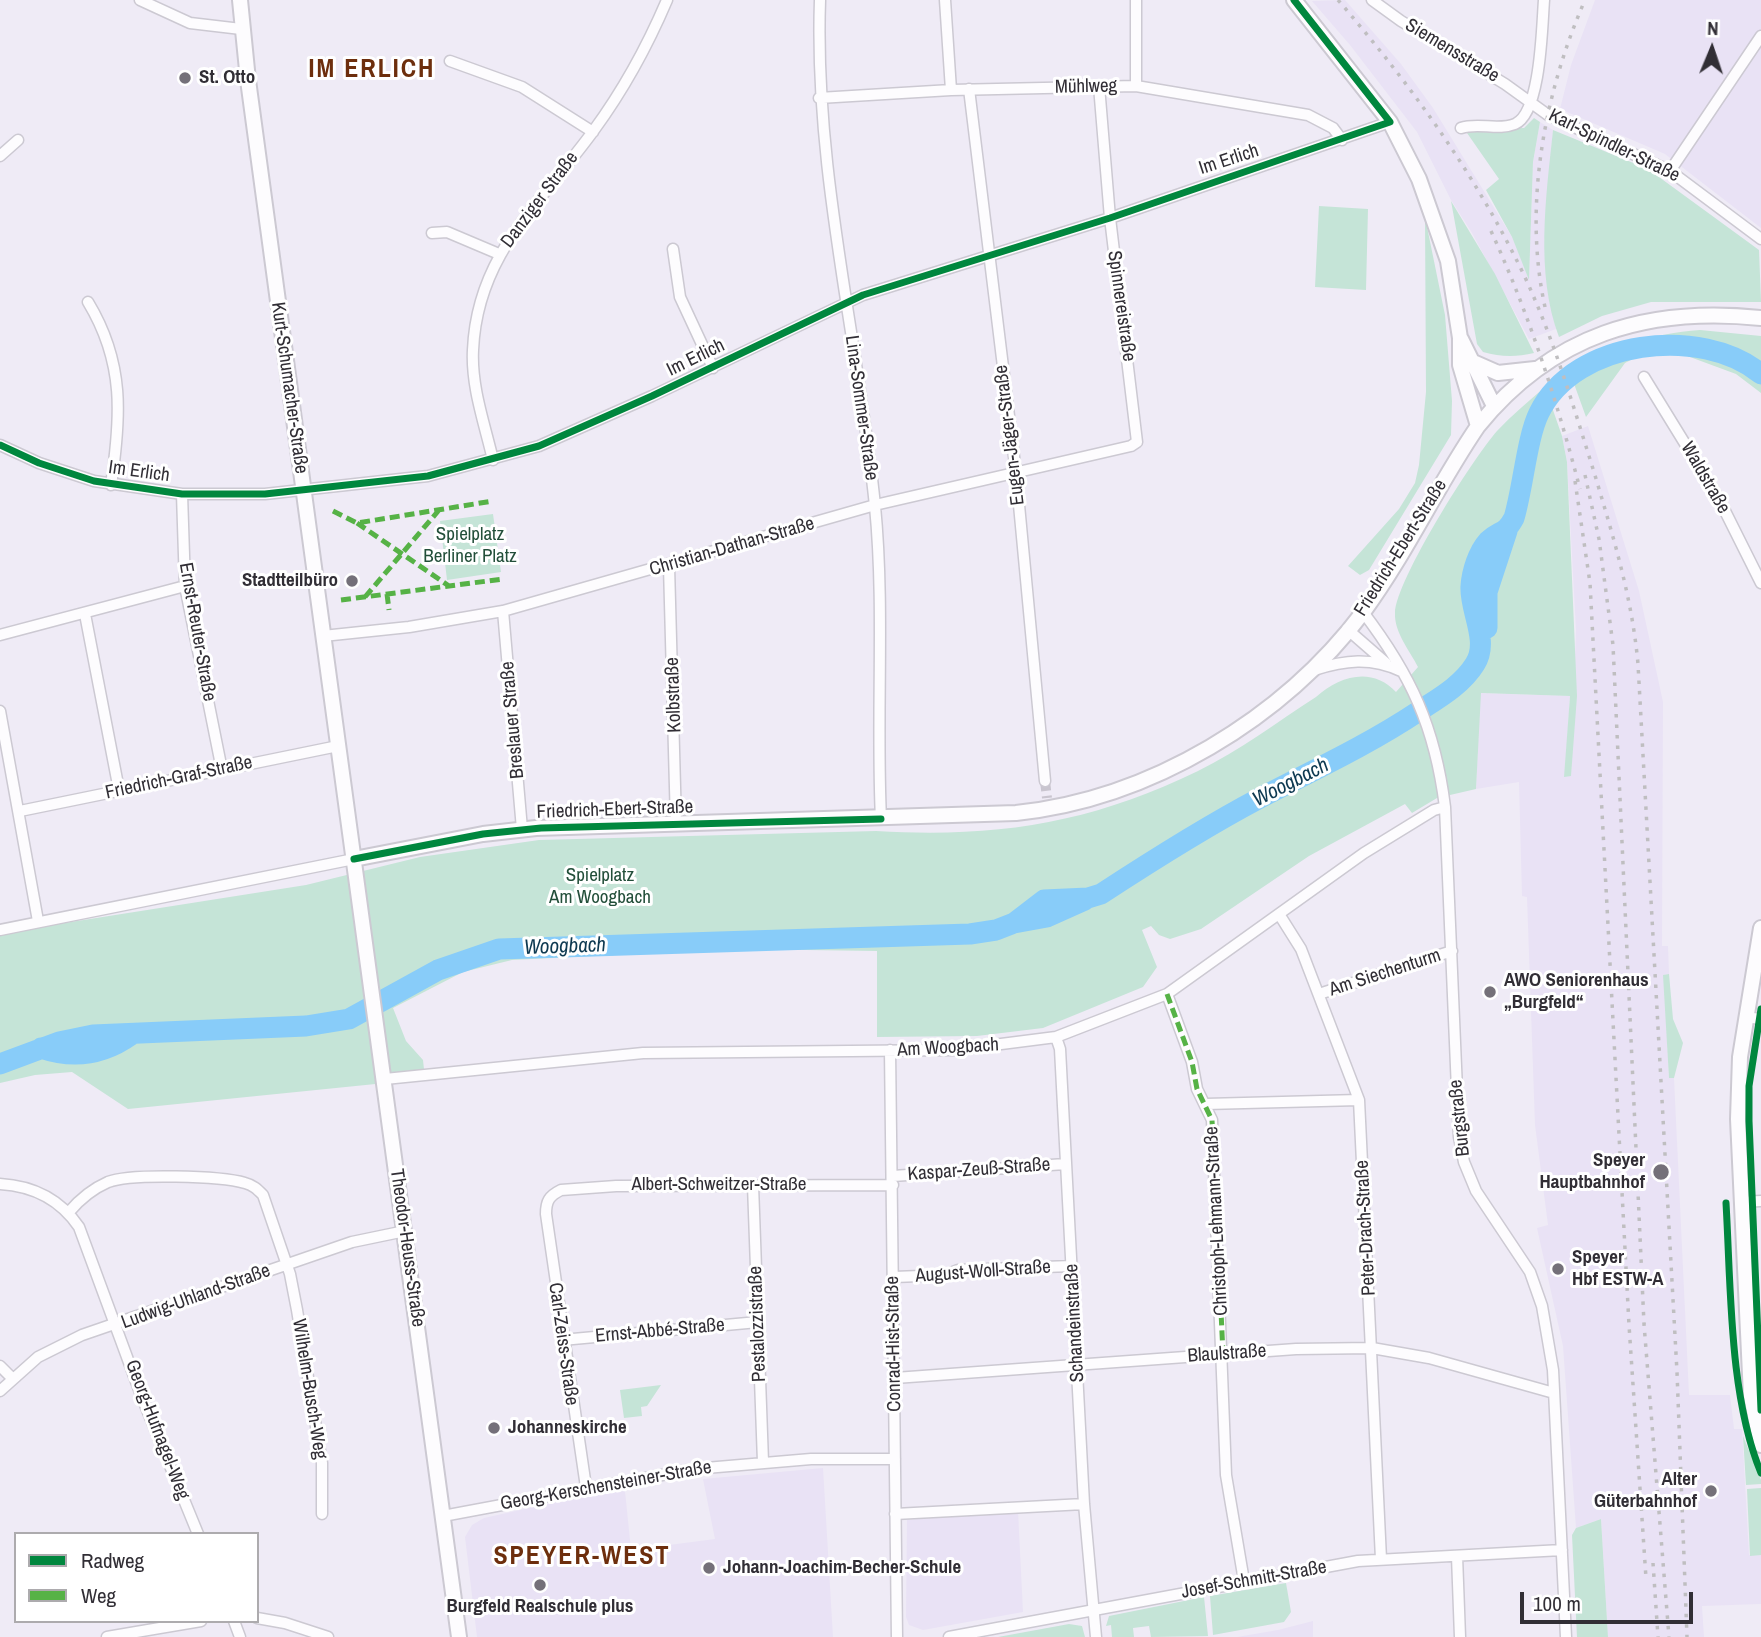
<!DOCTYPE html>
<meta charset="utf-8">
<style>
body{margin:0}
#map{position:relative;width:1761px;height:1637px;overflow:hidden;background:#efebf6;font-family:"Archivo Narrow",sans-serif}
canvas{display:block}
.legend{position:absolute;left:14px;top:1532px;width:245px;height:91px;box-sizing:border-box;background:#fff;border:2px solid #adabae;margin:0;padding:9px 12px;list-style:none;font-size:21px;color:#312e35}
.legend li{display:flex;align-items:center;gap:14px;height:35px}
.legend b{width:35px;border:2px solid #adabae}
.north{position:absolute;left:1677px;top:14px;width:70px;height:70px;-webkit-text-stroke:5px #fff;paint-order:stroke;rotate:2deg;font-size:19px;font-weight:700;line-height:28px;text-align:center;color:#312e35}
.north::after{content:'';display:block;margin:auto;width:24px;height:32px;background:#312e35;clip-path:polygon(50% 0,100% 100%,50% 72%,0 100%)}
.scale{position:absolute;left:1520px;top:1592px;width:173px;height:32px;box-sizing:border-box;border:4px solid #312e35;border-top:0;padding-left:9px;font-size:21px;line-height:24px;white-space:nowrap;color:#312e35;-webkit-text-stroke:5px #fff;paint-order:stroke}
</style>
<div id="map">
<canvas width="1761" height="1637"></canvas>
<ul class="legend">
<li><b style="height:9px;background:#00873e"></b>Radweg</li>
<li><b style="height:9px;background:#56b246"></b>Weg</li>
</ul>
<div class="north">N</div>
<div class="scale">100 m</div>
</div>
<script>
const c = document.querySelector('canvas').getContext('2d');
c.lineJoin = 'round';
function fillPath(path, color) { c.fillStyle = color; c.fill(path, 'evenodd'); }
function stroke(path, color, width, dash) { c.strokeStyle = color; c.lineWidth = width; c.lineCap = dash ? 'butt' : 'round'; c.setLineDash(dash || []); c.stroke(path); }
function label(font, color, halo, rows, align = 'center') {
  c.font = font + ' "Archivo Narrow",sans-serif'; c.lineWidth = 6; c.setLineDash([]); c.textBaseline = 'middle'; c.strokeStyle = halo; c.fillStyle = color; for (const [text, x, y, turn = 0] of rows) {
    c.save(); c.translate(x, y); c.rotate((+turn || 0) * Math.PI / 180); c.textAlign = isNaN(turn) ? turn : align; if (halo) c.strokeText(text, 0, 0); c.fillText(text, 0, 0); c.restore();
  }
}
fillPath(new Path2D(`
 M1345,0L1401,64L1433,108L1512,237L1529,277L1533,162L1540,122L1553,130L1547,201V284L1556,329L1529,339L1472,233L1451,200L1417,132L1350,45L1312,1Z
 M1595,0H1761V228L1665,154L1560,109L1571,65Z
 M1588,426L1639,591L1663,702L1662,946H1668L1669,974L1664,975L1669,1078H1674L1689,1395H1730L1734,1429H1742L1749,1555H1761V1604L1702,1606L1704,1637H1608L1601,1519L1576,1528L1563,1346L1537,1228L1548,1225L1535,1125L1527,897L1522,896L1519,782L1476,789L1480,693L1570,696L1565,776H1571L1576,630L1567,462L1562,436Z
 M823,1468L833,1637H477L465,1537L472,1525L484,1518L597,1493L625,1491L631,1550L715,1539L703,1479Z
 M1018,1511L1023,1612L923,1630L909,1625L906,1617L907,1520Z
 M1313,1621V1637H1237L1278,1630Z`), '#e9e2f5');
fillPath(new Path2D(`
 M1534,118L1540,122L1533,162L1529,280L1512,237L1486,190L1499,179L1467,133L1468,130L1524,128Z
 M1553,130L1648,169L1759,250L1761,302H1651L1602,316L1559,337C1535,273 1546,197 1553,130Z
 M1451,201L1495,274L1534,353C1516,357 1501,357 1483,352L1477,344Z
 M1319,206L1368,209L1366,290L1315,287Z
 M1425,217L1445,315L1452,401L1451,435L1369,570L1360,575L1348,566L1399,509L1415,483L1419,465L1426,392Z
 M1700,330L1761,336V393L1736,374L1671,350H1650L1625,363L1586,417L1568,367C1612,348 1652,333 1700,330Z
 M1545,387L1562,436L1567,462L1577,696L1571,776L1564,777L1570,696L1481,693L1476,789L1437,798L1412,813L1405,804L1309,856L1201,929L1170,939L1159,935L1151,926L1142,930L1157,967L1143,987L1043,1028L977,1036L877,1037V951L735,949L512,960L463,972L393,1008L406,1041L423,1060L425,1079L128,1109L72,1072L35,1075L0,1083V936L39,927L306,885L420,857L539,840L876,831C995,838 1089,824 1198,771C1239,751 1277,722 1316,697C1339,676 1372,666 1396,692L1418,667C1410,651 1394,632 1395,613C1396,580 1473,458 1497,431C1512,415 1529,401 1545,387Z
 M493,514L501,572L447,580L440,521Z
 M1669,974L1673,1019L1683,1043L1674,1078H1669L1663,975Z
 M661,1385L647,1406L641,1407L642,1416L624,1418L620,1390Z
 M1743,1436L1761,1480V1484L1746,1485Z
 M1761,1488V1555L1750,1556L1747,1489Z
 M1601,1519L1608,1637H1577L1572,1535L1576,1528Z
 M1286,1583L1291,1612L1284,1622L1213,1635L1210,1596Z
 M1204,1597L1208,1636L1151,1637L1149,1626L1133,1628L1134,1637H1112L1111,1625L1106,1626L1109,1616Z
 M1069,1624L1082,1626L1085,1637H998Z`), '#c5e4d7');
stroke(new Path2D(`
 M1487,628V592L1507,531
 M1014,923L1047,917L1085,900
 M41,1048C73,1059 103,1055 131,1035
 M0,1064L59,1042L93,1035L306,1026L349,1019L438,970L499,949L970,934L996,930L1014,923L1044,900L1088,898L1101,894C1153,860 1205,827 1260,798C1314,770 1368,745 1419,711C1439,698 1462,685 1475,664C1490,641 1469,610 1471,586C1472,572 1478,552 1488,541C1499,530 1505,535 1514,518C1523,488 1527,437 1539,413C1575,339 1702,325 1761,374`), '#88ccf9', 21);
stroke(new Path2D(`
 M1045,781L1047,798`), '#c9c5cf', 10, [10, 5]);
const street = new Path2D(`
 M140,0L190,23L241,29
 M820,0C814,171 858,336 875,506C885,609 876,715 881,819
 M945,0L951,90
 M1372,0L1401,21L1505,84L1548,115L1670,171L1761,239
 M450,61L522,87L593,132
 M1136,86V0
 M969,89L1016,473L1045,781
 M819,98L951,90L1136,86L1308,115L1333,128L1342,140
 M1461,128C1478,122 1498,131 1515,124C1541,113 1542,25 1544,0
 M0,156L18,140
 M1670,171L1761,36
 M432,233L447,232L499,254
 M673,249L680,297L713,368
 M88,302C125,363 121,417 111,485
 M1644,377L1719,499L1761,583
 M0,445L39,463L94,481L182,494H265L428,476L539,446L652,396L863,295L1110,218L1390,122
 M493,460C485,425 471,387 473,350C477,253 542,202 594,130C624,89 647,47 667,0
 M182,494L185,586L222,770
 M669,566L676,824
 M503,611L522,829
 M1363,612C1411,675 1435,727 1445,807L1459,1137L1464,1162L1476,1191L1530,1272L1542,1306L1553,1370L1566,1637
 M85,614L119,790
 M1347,629L1386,663
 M0,635L185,586
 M323,636L409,627L503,611L875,505L1131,446L1137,442L1110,218L1099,86
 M1314,670C1345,660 1371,657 1401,671
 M0,711L38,921
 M20,811L338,746
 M1279,914L1301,949L1359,1100L1381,1559
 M0,930L354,859
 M1167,994L1192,1062L1197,1089L1212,1120L1226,1475L1244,1581
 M1319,994L1452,951
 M1745,1017L1761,1019
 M1056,1037L1060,1049L1084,1504L1096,1637
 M890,1050L897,1637
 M385,1079L643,1053L954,1050L1056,1037L1167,994L1364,853L1434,810L1445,807
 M1206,1104L1359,1100
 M893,1176L1065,1164
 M0,1184C34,1186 60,1199 79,1227L141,1395L198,1534
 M753,1185L763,1462
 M1740,1202L1761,1201
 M69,1212C80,1199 92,1189 108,1182C130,1173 221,1176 245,1183C253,1185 257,1189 263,1195L290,1274L297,1310L322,1463V1514
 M894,1277L946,1275L958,1270L1072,1266
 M562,1340L758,1322
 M0,1366L12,1378
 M895,1378L1296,1349L1372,1348L1429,1358L1554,1393
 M0,1391L38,1357L82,1335L352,1242L405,1231
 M586,1487L546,1214C546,1201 549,1196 561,1190L616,1186L893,1185
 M895,1514L1084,1504
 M443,1516L694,1469L811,1459H895
 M1457,1556L1460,1637
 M257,1618L285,1623L328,1637
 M234,1621L240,1637
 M107,1637L201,1621
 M949,1637L1358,1561L1562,1550`);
const secondary = new Path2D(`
 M240,0L248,80L459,1637
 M1294,0L1390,122L1419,179L1448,261L1460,338V365L1478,426
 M1461,339L1494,406
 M1473,362L1498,373L1535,369
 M354,859L483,834L536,828L1016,813C1150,799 1283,719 1364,611C1407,552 1437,486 1478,426C1552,335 1646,306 1761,318
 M1761,928L1740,1057L1738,1119L1751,1396L1761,1445`);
stroke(street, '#ccc9d2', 13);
stroke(secondary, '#ccc9d2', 18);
stroke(street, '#fdfcfe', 10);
stroke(secondary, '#fdfcfe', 14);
stroke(new Path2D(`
 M1338,0C1405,78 1466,161 1513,253C1549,322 1571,399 1594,472C1613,536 1632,597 1638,664L1677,1372L1687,1637
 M1491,231C1529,314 1557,401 1580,489
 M1545,307C1523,207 1544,93 1585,0
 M1585,475L1599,539L1613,645L1644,1324L1669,1637
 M1575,481L1590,583L1629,1325L1646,1578
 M1653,1563L1658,1637`), '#bfbec0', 3.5, [3.5, 7]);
stroke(new Path2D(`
 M333,511L357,523L493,501
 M357,523L449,586
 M387,594L389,610
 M365,597L439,510
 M341,600L503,579
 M1167,994L1192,1062L1197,1089L1212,1120L1223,1354`), '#56b246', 5, [10, 5]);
stroke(new Path2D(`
 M0,445L39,463L94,481L182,494H265L428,476L539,446L652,396L863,295L1110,218L1390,122L1294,0
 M354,859L483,834L541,828L881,819
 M1761,1009L1749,1086V1121L1761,1410
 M1726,1203C1731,1287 1729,1396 1761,1473`), '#00873e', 7);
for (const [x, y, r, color] of [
 [185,78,7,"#747079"],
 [352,581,7,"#747079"],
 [1490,992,7,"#747079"],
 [1661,1172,9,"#747079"],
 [1558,1269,7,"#747079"],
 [494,1428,7,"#747079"],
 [1711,1491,7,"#747079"],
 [709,1568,7,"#747079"],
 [540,1585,7,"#747079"]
]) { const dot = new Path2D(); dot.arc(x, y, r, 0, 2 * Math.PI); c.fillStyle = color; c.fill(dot); stroke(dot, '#fff', 2.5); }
label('19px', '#312e35', '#fff', [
 ["Siemensstraße",1452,51,31],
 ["Mühlweg",1086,87,-1],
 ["Karl-Spindler-Straße",1614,146,26],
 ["Im Erlich",1229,160,-18],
 ["Danziger Straße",540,200,-53],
 ["Spinnereistraße",1121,306,82],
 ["Im Erlich",696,358,-26],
 ["Kurt-Schumacher-Straße",289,388,82],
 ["Lina-Sommer-Straße",861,408,82],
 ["Eugen-Jäger-Straße",1010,435,-97],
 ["Im Erlich",139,472,8],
 ["Waldstraße",1705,478,60],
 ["Christian-Dathan-Straße",732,547,-16],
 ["Friedrich-Ebert-Straße",1401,548,-58],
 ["Ernst-Reuter-Straße",197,632,80],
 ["Kolbstraße",674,695,-92],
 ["Breslauer Straße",513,720,-95],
 ["Friedrich-Graf-Straße",179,778,-12],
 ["Friedrich-Ebert-Straße",615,810,-2],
 ["Am Siechenturm",1385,973,-18],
 ["Am Woogbach",948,1048,-3],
 ["Burgstraße",1460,1118,-96],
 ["Kaspar-Zeuß-Straße",979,1170,-4],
 ["Albert-Schweitzer-Straße",719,1185],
 ["Christoph-Lehmann-Straße",1217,1221,-93],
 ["Peter-Drach-Straße",1366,1228,-93],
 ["Theodor-Heuss-Straße",407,1248,82],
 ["August-Woll-Straße",983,1272,-4],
 ["Ludwig-Uhland-Straße",196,1297,-20],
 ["Schandeinstraße",1075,1323,-93],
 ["Pestalozzistraße",758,1324,-92],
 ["Ernst-Abbé-Straße",660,1331,-5],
 ["Carl-Zeiss-Straße",563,1344,82],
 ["Conrad-Hist-Straße",894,1344,-91],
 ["Blaulstraße",1227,1354,-4],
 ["Wilhelm-Busch-Weg",309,1389,81],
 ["Georg-Hufnagel-Weg",157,1430,69],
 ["Georg-Kerschensteiner-Straße",606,1486,-10],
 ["Josef-Schmitt-Straße",1254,1580,-10]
]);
label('bold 19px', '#312e35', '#fff', [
 ["St. Otto",199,78],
 ["Stadtteilbüro",338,581,"right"],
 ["AWO Seniorenhaus",1504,981],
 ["„Burgfeld“",1504,1003],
 ["Speyer",1645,1161,"right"],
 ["Hauptbahnhof",1645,1183,"right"],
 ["Speyer",1572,1258],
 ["Hbf ESTW-A",1572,1280],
 ["Johanneskirche",508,1428],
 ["Alter",1697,1480,"right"],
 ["Güterbahnhof",1697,1502,"right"],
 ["Johann-Joachim-Becher-Schule",723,1568],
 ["Burgfeld Realschule plus",540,1607,"center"]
], 'left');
label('19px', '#234f3a', '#fff', [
 ["Spielplatz",470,535],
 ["Berliner Platz",470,557],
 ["Spielplatz",600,876],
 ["Am Woogbach",600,898]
]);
label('italic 21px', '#0e3951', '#fff', [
 ["Woogbach",1291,783,-27],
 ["Woogbach",565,947,-2]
]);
c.letterSpacing = '2px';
label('bold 26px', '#6d2e0d', '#fff', [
 ["IM ERLICH",372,70],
 ["SPEYER-WEST",582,1557]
]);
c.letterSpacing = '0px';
</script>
